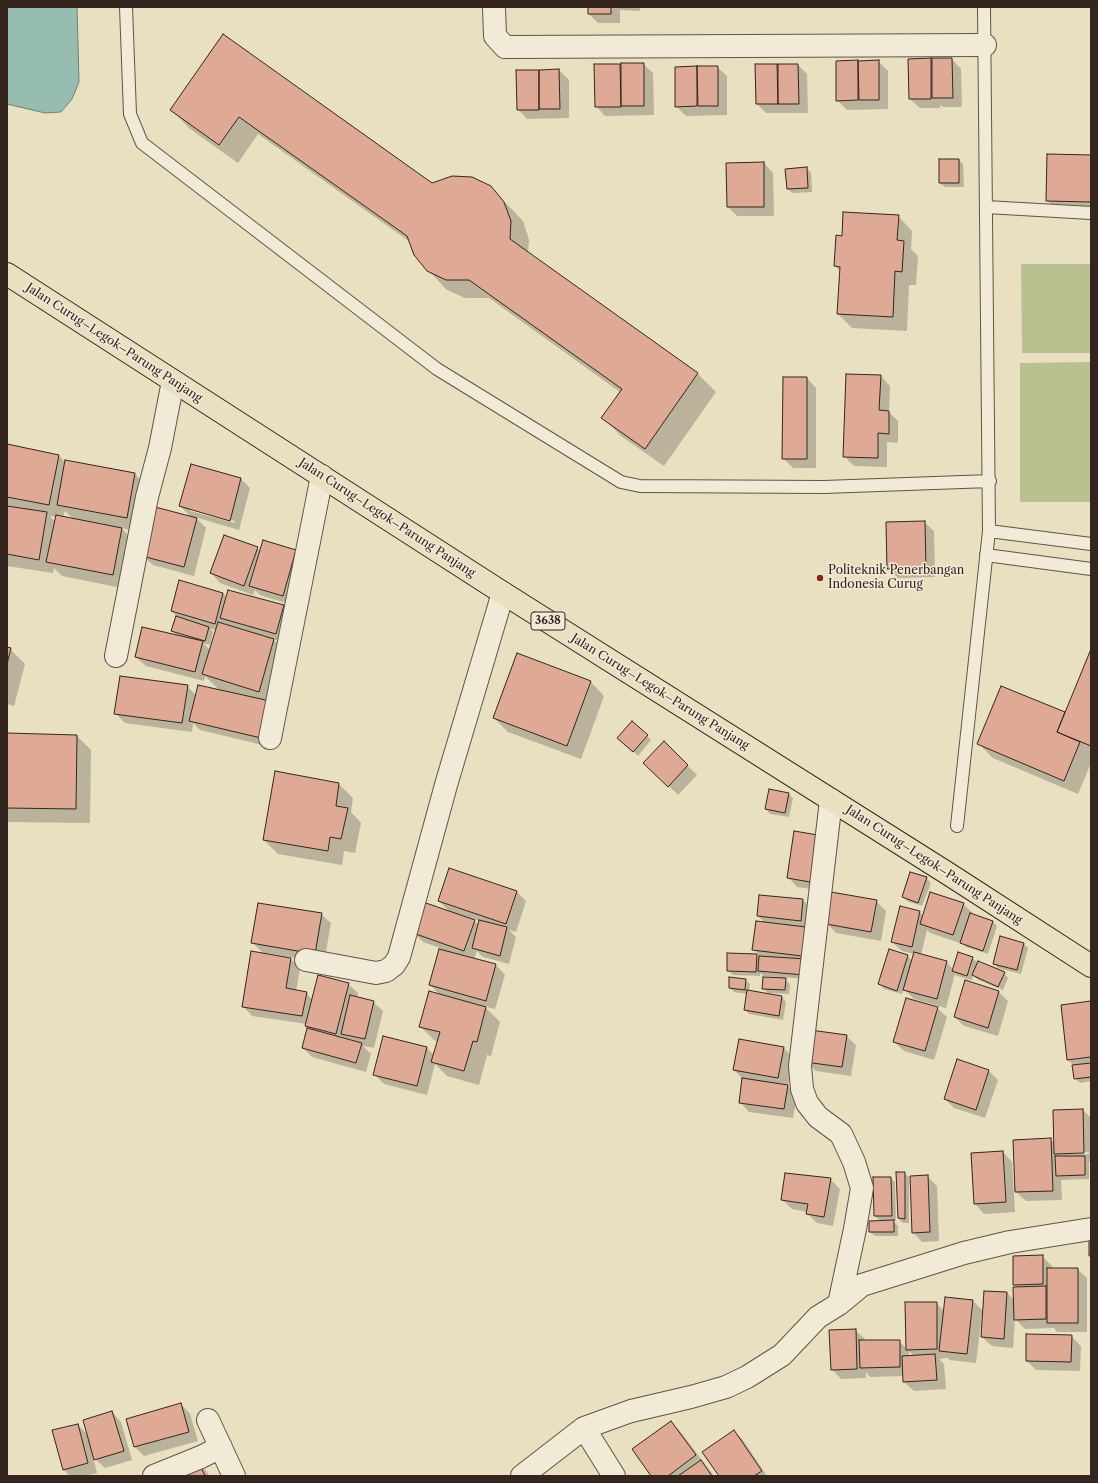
<!DOCTYPE html>
<html>
<head>
<meta charset="utf-8">
<style>
	body { margin:0 }
	#map { position:relative; width:1098px; height:1483px; overflow:hidden; background:#e9dfc1; font-family:"Libre Caslon Text",serif }
	canvas { display:block }
	.frame { position:absolute; inset:0; border:8px solid #34251e; pointer-events:none }
</style>
</head>
<body>
<div id="map">
<canvas width="1098" height="1483"></canvas>
<div class="frame"></div>
</div>
<script>
const context = document.querySelector('canvas').getContext('2d');
context.lineJoin = 'round';
function fillPath(path, color) { context.fillStyle = color; context.fill(path, 'evenodd'); }
const shape = rows => new Path2D(rows.map(r => 'M' + r).join(''));
function strokePath(path, color, width, dash) { context.strokeStyle = color; context.lineWidth = width; context.lineCap = dash ? 'butt' : 'round'; context.setLineDash(dash || []); context.stroke(path); }
function write(font, color, halo, rows, align = 'center') {
  context.font = font + ' "Libre Caslon Text",serif'; context.lineWidth = 3; context.setLineDash([]); context.textBaseline = 'middle'; context.strokeStyle = halo; context.fillStyle = color; for (const [text, x, y, turn = 0] of rows) {
    context.save(); context.translate(x, y); context.rotate((+turn || 0) * Math.PI / 180); context.textAlign = isNaN(turn) ? turn : align; if (halo) context.strokeText(text, 0, 0); context.fillText(text, 0, 0); context.restore();
  }
}
fillPath(shape([
	[1021,264,1091,264,1091,353,1022,353],
	[1091,362,1091,502,1020,502,1020,363]
]), '#b9c191');
const water = shape([
	[7,7,77,7,79,82,72,99,61,112,45,113,7,104,7,7]
]);
fillPath(water, '#97bdb0');
strokePath(water, '#6f8076', 1);
fillPath(shape([
	[582,7,640,7,640,11,620,10,620,23,598,23,589,14,589,8],
	[223,35,432,184,490,187,523,221,529,240,528,253,697,373,716,392,664,466,621,436,603,418,620,392,489,298,465,298,447,290,428,270,410,242,258,134,238,163,189,128,171,109],
	[952,59,961,69,962,107,943,107,940,105,940,108,920,108,910,99,930,60,933,62],
	[878,61,888,71,888,109,847,110,837,100,837,62],
	[643,64,653,73,654,115,605,116,596,106,620,65,622,67],
	[756,65,798,65,807,74,808,113,766,113,757,104],
	[717,67,727,76,727,115,686,116,676,106,676,68],
	[559,70,569,80,569,118,527,119,518,109,517,71],
	[1091,156,1091,211,1056,210,1047,200],
	[959,160,963,164,964,187,945,187,940,183],
	[764,163,773,173,774,216,737,216,728,207],
	[807,168,811,173,812,192,792,193,788,189],
	[898,216,912,231,911,249,918,256,916,285,909,285,907,331,852,328,838,314,841,272,835,266,843,237],
	[881,376,890,386,889,412,898,421,898,443,887,442,887,467,854,466,844,456],
	[807,378,816,388,816,468,793,468,783,458],
	[7,445,59,456,66,463,135,474,149,489,141,532,121,528,136,543,127,589,62,576,54,568,53,573,7,566],
	[65,511,73,519,63,517],
	[50,516,56,517,55,522],
	[191,465,241,479,250,488,239,530,195,517,206,528,194,576,153,565,143,556,191,517,180,506],
	[190,508,235,521,234,523,190,511],
	[924,522,934,531,935,577,898,578,888,568],
	[257,548,260,551,295,551,305,561,292,605,260,595,255,590,253,595,220,583,211,573],
	[223,593,227,598,283,606,293,615,285,643,273,639,288,654,271,747,200,730,193,723,192,732,125,723,115,713,187,686,196,695,220,691,205,676,204,681,146,666,136,657,178,636,172,631,179,619,172,611],
	[210,629,216,630,210,650,203,643,210,645,213,632],
	[7,648,10,649,25,664,14,706,7,704],
	[1091,652,1091,763,1078,794,993,758,979,744,1002,687,1065,714],
	[590,681,604,696,581,759,508,732,494,718],
	[7,734,77,736,91,750,90,823,7,822],
	[647,736,651,740,638,756,623,742],
	[664,743,697,775,678,795,645,762],
	[339,784,353,798,351,812,361,823,355,853,344,851,342,865,278,854,264,840],
	[788,794,793,798,789,817,770,814,766,809],
	[795,832,820,890,797,887,788,877],
	[926,878,931,883,922,906,907,901,903,896],
	[517,892,526,901,516,932,509,930,516,937,509,964,483,957,477,951,474,959,496,965,505,975,495,1009,484,1006,500,1022,491,1056,487,1055,479,1085,447,1076,435,1064,427,1095,384,1084,375,1075,384,1037,427,1048,434,1055,438,1042,434,1040,420,1026,441,996,430,985,440,948,423,942,414,933,451,913,439,901],
	[471,918,480,921,479,925,474,921],
	[803,900,812,910,809,979,764,976,760,973,760,976,733,975,728,971,756,955,760,959,760,956,754,949,765,923,758,916],
	[876,901,886,911,881,941,836,933,827,923],
	[963,904,973,913,972,915,993,922,997,926,988,954,966,947,963,944,930,933,927,930,921,955,946,962,953,969,972,958,978,963,1004,973,1008,978,1003,990,978,980,973,975,972,980,957,976,955,974,946,1008,914,999,904,989,902,994,884,989,880,984,890,951,908,956,912,961,914,954,902,951,892,942,900,907,920,912,923,916],
	[321,914,331,923,324,963,268,953,268,955,291,959,300,969,296,991,306,993,313,1000,348,984,358,993,357,998,373,1002,383,1011,374,1048,363,1046,371,1054,366,1072,312,1057,303,1048,308,1028,306,1026,307,1024,252,1016,243,1006,264,954,253,943],
	[1023,943,1028,948,1021,974,998,968,994,964],
	[785,979,790,984,789,994,768,993,763,988],
	[745,980,750,984,749,992,782,997,786,1002,783,1020,749,1014,745,1010,748,994,734,992,730,988],
	[966,982,999,992,1008,1001,998,1036,964,1026,955,1017],
	[1091,1002,1091,1081,1080,1083,1075,1078,1073,1065,1068,1060],
	[937,1008,947,1017,934,1060,904,1051,894,1042],
	[846,1036,856,1045,851,1076,816,1071,806,1061],
	[739,1040,784,1048,793,1058,788,1086,797,1095,793,1118,749,1112,740,1102,743,1079,734,1070],
	[989,1071,998,1080,985,1118,954,1108,945,1099],
	[1083,1110,1091,1118,1091,1162,1089,1162,1089,1179,1061,1180,1062,1200,1026,1201,1016,1192,1051,1139,1055,1144],
	[1063,1152,1089,1152,1089,1154,1063,1154],
	[1003,1152,1012,1162,1015,1212,984,1214,975,1204,972,1154],
	[904,1173,909,1177,909,1223,903,1223,898,1218],
	[927,1176,937,1186,939,1241,922,1242,913,1232],
	[890,1178,895,1182,896,1220,892,1220,898,1226,898,1236,875,1236,870,1232,881,1222,875,1216],
	[830,1179,840,1189,833,1226,817,1223,807,1213,808,1212,792,1209,782,1199],
	[1042,1256,1052,1266,1052,1269,1077,1269,1087,1278,1087,1332,1057,1332,1054,1328,1025,1329,1015,1319,1013,1348,992,1346,982,1337,984,1314,982,1314,976,1363,950,1360,946,1357,946,1358,939,1359,944,1364,946,1389,914,1391,904,1382,904,1376,870,1377,866,1372,866,1378,841,1379,832,1369,855,1330,865,1339,865,1341,899,1341,907,1349,936,1303,944,1311,973,1301,984,1312,985,1292,1007,1293,1015,1301,1018,1288,1014,1284],
	[909,1351,914,1356,909,1356],
	[1071,1336,1081,1346,1080,1371,1036,1370,1027,1361],
	[181,1404,190,1414,198,1441,144,1456,135,1447],
	[112,1412,121,1422,132,1460,105,1468,93,1457,97,1473,85,1476,70,1476,64,1470,78,1425,88,1435],
	[671,1422,680,1431,714,1476,652,1476],
	[734,1431,743,1440,767,1476,720,1476],
	[198,1462,207,1472,209,1476,168,1476]
]), '#0003');
const building = shape([
	[588,7,611,7,611,14,588,14,588,7],
	[223,34,432,183,452,176,472,177,491,186,504,202,511,221,510,239,698,373,645,449,601,418,622,389,469,280,446,280,427,271,414,255,407,236,239,117,219,145,170,110,223,34],
	[931,58,931,99,909,99,908,59,931,58],
	[932,58,952,58,953,98,932,98,932,58],
	[858,60,858,100,836,101,836,61,858,60],
	[879,60,879,100,859,100,858,61,879,60],
	[621,63,644,63,644,106,621,106,621,63],
	[594,64,620,64,621,107,595,107,594,64],
	[755,64,777,64,778,104,756,104,755,64],
	[778,64,798,64,799,104,778,104,778,64],
	[697,66,718,66,718,106,698,106,697,66],
	[697,66,697,106,675,107,675,67,697,66],
	[559,69,560,109,539,109,539,70,559,69],
	[516,70,539,70,539,110,517,110,516,70],
	[1047,154,1091,155,1091,202,1046,201,1047,154],
	[939,159,959,159,959,183,939,183,939,159],
	[764,162,764,207,727,207,726,163,764,162],
	[807,167,808,188,787,189,785,169,807,167],
	[843,212,899,215,897,240,904,241,902,272,895,271,893,317,837,314,840,267,834,266,836,235,842,236,843,212],
	[846,374,881,375,879,410,889,411,889,434,878,433,878,458,843,457,846,374],
	[783,377,807,377,807,459,782,459,783,377],
	[7,444,59,455,49,505,7,497,7,444],
	[65,460,135,473,127,518,57,505,65,460],
	[191,464,241,478,230,521,179,506,191,464],
	[7,506,47,512,39,560,7,554,7,506],
	[155,507,197,518,184,567,142,556,155,507],
	[56,515,122,528,113,575,46,562,56,515],
	[925,521,926,568,887,569,886,522,925,521],
	[224,535,258,547,244,586,210,573,224,535],
	[263,540,296,550,283,596,249,586,263,540],
	[179,580,223,593,215,624,171,611,179,580],
	[228,590,284,605,276,634,220,618,228,590],
	[176,616,209,627,205,641,171,631,176,616],
	[218,622,274,639,259,692,202,674,218,622],
	[142,627,203,641,195,672,135,657,142,627],
	[7,647,11,648,7,664,7,647],
	[1091,649,1091,746,1057,732,1091,649],
	[517,653,591,681,567,746,493,718,517,653],
	[120,676,188,685,182,723,114,714,120,676],
	[198,685,270,701,261,738,189,721,198,685],
	[1001,686,1065,712,1057,732,1080,742,1064,781,977,744,1001,686],
	[632,721,648,735,633,752,617,738,632,721],
	[7,733,77,735,76,809,7,808,7,733],
	[664,741,688,765,668,787,643,763,664,741],
	[275,771,339,783,336,806,348,808,341,839,330,837,328,851,263,840,275,771],
	[769,789,789,793,785,813,765,809,769,789],
	[794,831,818,835,810,882,787,878,794,831],
	[449,868,517,891,506,924,438,901,449,868],
	[910,872,927,877,918,903,902,897,910,872],
	[831,892,877,900,871,932,826,924,831,892],
	[930,892,964,903,953,935,920,924,930,892],
	[759,895,803,899,801,921,757,916,759,895],
	[423,902,475,920,464,951,413,933,423,902],
	[258,903,322,913,315,954,251,943,258,903],
	[900,906,920,911,912,947,891,942,900,906],
	[970,913,993,921,983,951,960,943,970,913],
	[479,920,507,927,500,956,472,948,479,920],
	[756,921,806,927,802,956,752,950,756,921],
	[1000,936,1024,943,1017,970,993,964,1000,936],
	[439,949,496,964,486,1001,429,985,439,949],
	[889,949,908,955,897,991,878,984,889,949],
	[251,951,291,958,286,988,307,992,302,1016,242,1007,251,951],
	[914,952,947,961,937,999,903,990,914,952],
	[958,952,973,957,967,976,952,971,958,952],
	[727,953,757,954,756,972,727,971,727,953],
	[759,956,806,959,804,975,758,971,759,956],
	[978,961,1005,972,998,987,972,975,978,961],
	[318,975,349,983,336,1034,305,1026,318,975],
	[729,977,746,979,745,990,729,988,729,977],
	[763,977,786,978,785,990,762,989,763,977],
	[965,980,999,991,988,1028,954,1017,965,980],
	[747,990,782,996,779,1016,744,1010,747,990],
	[429,991,486,1007,477,1042,473,1041,464,1071,431,1062,440,1032,419,1027,429,991],
	[350,995,374,1001,365,1039,341,1034,350,995],
	[906,998,938,1007,925,1051,893,1042,906,998],
	[1091,1001,1091,1057,1067,1060,1061,1005,1091,1001],
	[307,1028,362,1043,356,1063,302,1048,307,1028],
	[810,1030,847,1035,842,1067,805,1062,810,1030],
	[383,1036,427,1047,417,1086,373,1075,383,1036],
	[739,1039,784,1047,778,1078,733,1070,739,1039],
	[957,1059,989,1070,976,1110,944,1099,957,1059],
	[1091,1063,1091,1077,1074,1079,1072,1065,1091,1063],
	[742,1078,788,1085,784,1109,739,1103,742,1078],
	[1083,1109,1084,1153,1054,1154,1053,1110,1083,1109],
	[1051,1138,1053,1191,1015,1192,1013,1140,1051,1138],
	[1003,1151,1006,1202,974,1204,971,1153,1003,1151],
	[1055,1156,1085,1156,1085,1175,1056,1176,1055,1156],
	[896,1172,905,1172,905,1219,898,1218,896,1172],
	[785,1173,831,1178,824,1217,806,1214,808,1204,781,1200,785,1173],
	[928,1175,930,1232,912,1233,910,1176,928,1175],
	[873,1177,891,1177,892,1216,874,1216,873,1177],
	[894,1220,894,1232,869,1232,869,1221,894,1220],
	[1089,1235,1091,1235,1091,1256,1089,1256,1089,1235],
	[1043,1255,1043,1284,1013,1285,1013,1256,1043,1255],
	[1047,1268,1078,1268,1078,1323,1047,1323,1047,1268],
	[1046,1286,1046,1319,1014,1320,1013,1287,1046,1286],
	[984,1291,1007,1292,1004,1339,981,1337,984,1291],
	[945,1297,973,1300,967,1354,939,1351,945,1297],
	[905,1302,937,1302,937,1349,906,1350,905,1302],
	[856,1329,857,1369,831,1370,829,1330,856,1329],
	[1026,1334,1072,1335,1071,1362,1026,1361,1026,1334],
	[859,1340,900,1340,900,1367,860,1368,859,1340],
	[935,1354,937,1380,903,1382,902,1356,935,1354],
	[181,1403,189,1432,134,1447,126,1419,181,1403],
	[112,1411,124,1451,94,1460,83,1420,112,1411],
	[671,1421,696,1455,668,1476,651,1476,632,1449,671,1421],
	[78,1424,88,1463,63,1470,52,1430,78,1424],
	[734,1430,762,1471,754,1476,719,1476,702,1452,734,1430],
	[701,1460,712,1476,678,1476,701,1460],
	[198,1461,205,1476,166,1476,198,1461]
]);
fillPath(building, '#deaa95');
strokePath(building, '#34251e', 1);
const lane = shape([
	[126,7,130,114,142,143,437,369,621,482,640,486,824,487,990,481],
	[986,207,1091,213],
	[989,531,1091,544],
	[986,555,1091,569],
	[957,826,989,531,984,7]
]);
const street = shape([
	[494,7,495,36,505,47,985,45],
	[116,656,147,497,160,448,173,381],
	[270,738,322,476],
	[831,800,800,1066,802,1089,807,1103,818,1117,841,1134,854,1162,862,1188,855,1229,839,1304],
	[306,960,376,973,386,971,394,965,399,957,446,785,503,593],
	[208,1420,234,1476],
	[584,1428,614,1476],
	[154,1476,201,1457,221,1447],
	[522,1476,584,1428,631,1411,691,1397,726,1387,747,1377,782,1355,818,1317,839,1304,862,1285,964,1253,1010,1242,1091,1229]
]);
const primary = shape([
	[7,274,503,593,947,873,1091,966]
]);
strokePath(lane, '#615447', 14);
strokePath(street, '#615447', 24);
strokePath(primary, '#34251e', 24);
strokePath(lane, '#f1ead7', 12);
strokePath(street, '#f1ead7', 22);
strokePath(primary, '#e9dfc1', 22);
for (const [x, y, r, color] of [
	[820,578,4,"#8f2418"]
]) { const dot = new Path2D(); dot.arc(x, y, r, 0, 2 * Math.PI); context.fillStyle = color; context.fill(dot); strokePath(dot, '#f1ead7', 1.5); }
for (const [x, y, w] of [
	[548,621,34]
]) { const box = new Path2D(); box.roundRect(x - w / 2, y - 9, w, 18, 3); context.fillStyle = '#f1ead7'; context.fill(box); strokePath(box, '#34251e', 1); }
write('bold 11px', '#34251e', null, [
	["3638",548,621]
]);
write('12px', '#34251e', '#f1ead7', [
	["Jalan Curug–Legok–Parung Panjang",114,343,33],
	["Jalan Curug–Legok–Parung Panjang",387,518,33],
	["Jalan Curug–Legok–Parung Panjang",660,692,32],
	["Jalan Curug–Legok–Parung Panjang",934,865,33]
]);
write('12px', '#34251e', '#f1ead7', [
	["Politeknik Penerbangan",828,571],
	["Indonesia Curug",828,585]
], 'left');
</script>
</body>
</html>
